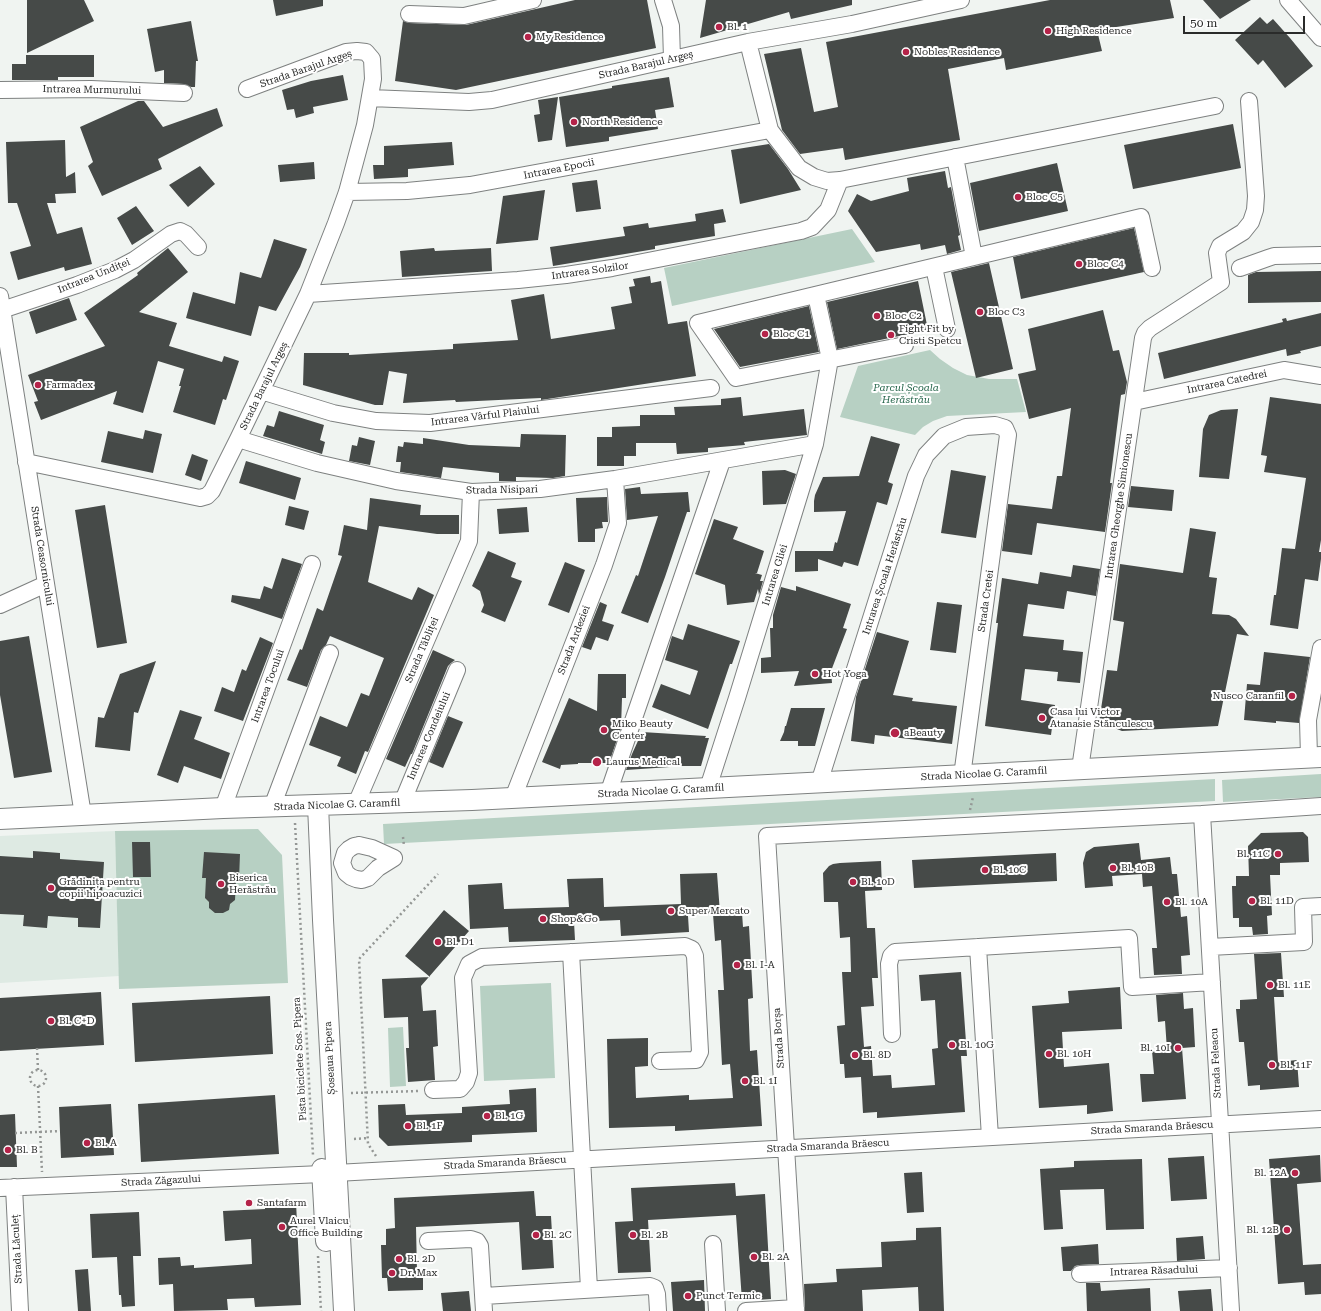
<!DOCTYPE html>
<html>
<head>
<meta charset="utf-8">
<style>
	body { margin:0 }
	#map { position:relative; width:1321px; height:1311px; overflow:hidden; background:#f0f4f1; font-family:"Roboto Serif",serif }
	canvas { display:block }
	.scale { position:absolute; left:1183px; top:16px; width:122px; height:18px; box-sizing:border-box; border:2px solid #2a2b2a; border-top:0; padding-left:5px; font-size:12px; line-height:14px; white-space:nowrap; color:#2a2b2a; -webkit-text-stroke:3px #fff; paint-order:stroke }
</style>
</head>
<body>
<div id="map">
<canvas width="1321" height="1311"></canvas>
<div class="scale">50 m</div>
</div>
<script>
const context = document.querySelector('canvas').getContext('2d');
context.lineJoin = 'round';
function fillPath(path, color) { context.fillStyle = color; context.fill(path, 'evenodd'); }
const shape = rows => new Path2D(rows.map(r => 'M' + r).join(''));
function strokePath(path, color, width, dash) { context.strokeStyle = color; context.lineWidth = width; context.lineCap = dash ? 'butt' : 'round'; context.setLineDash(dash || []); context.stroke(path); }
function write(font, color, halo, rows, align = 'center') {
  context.font = font + ' "Roboto Serif",serif'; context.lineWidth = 4; context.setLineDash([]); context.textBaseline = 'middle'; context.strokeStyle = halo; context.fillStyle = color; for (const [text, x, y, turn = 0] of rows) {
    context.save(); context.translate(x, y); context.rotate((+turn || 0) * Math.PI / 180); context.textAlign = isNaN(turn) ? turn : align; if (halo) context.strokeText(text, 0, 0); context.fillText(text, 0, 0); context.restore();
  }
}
fillPath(shape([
	[115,831,119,976,0,983,0,836]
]), '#deeae3');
fillPath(shape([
	[852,229,875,262,672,306,664,268],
	[930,350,940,359,953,368,967,375,989,379,1017,379,1026,412,947,416,933,421,923,427,915,435,840,417,858,366],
	[1321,774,1321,797,1223,802,1222,780],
	[1215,779,1215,801,384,844,383,824],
	[258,829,282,855,288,983,119,989,115,831],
	[551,983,555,1078,484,1081,480,986],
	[403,1027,406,1086,390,1087,388,1028]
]), '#b7d0c3');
fillPath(shape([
	[27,0,84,0,94,21,27,53],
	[273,0,323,0,323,6,276,16],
	[575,0,647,0,656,48,456,90,395,81,403,21,409,23,466,25],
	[706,0,852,0,852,5,791,19,789,12,700,38],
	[1050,0,1170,0,1174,18,1097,30,1102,51,1006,70,1004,58,948,69,960,140,845,160,843,148,800,154,782,130,764,54,801,48,814,112,838,107,826,42],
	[1203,0,1251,0,1220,19],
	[1260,17,1267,24,1273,19,1290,38,1313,66,1285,88,1263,60,1258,65,1235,40],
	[191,21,198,61,196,61,195,87,191,87,184,84,164,83,164,70,155,72,147,29],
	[26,55,94,55,94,77,58,77,58,80,12,80,12,64,26,64],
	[343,75,348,100,313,107,314,113,296,118,294,109,287,110,282,90,311,81],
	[669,77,674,107,655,110,658,129,609,137,609,141,566,147,559,97,612,88,612,86],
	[558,97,552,140,538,142,534,115,540,114,538,100],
	[138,101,144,101,163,127,217,108,223,126,158,159,162,169,102,196,88,166,93,162,80,127],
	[1233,124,1241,168,1133,189,1124,145],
	[65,140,66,177,75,172,76,193,55,194,56,203,47,203,57,234,82,227,92,264,65,271,64,267,18,280,10,252,31,246,17,203,8,203,6,142],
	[452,142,454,165,408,169,408,177,374,179,373,165,384,165,384,146],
	[769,144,788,169,801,190,740,204,731,150],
	[314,162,315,179,280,182,278,165],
	[1057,163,1068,211,979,231,970,183],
	[200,166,215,184,188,207,169,185],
	[945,171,948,188,951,187,960,235,958,236,961,250,947,254,945,245,921,250,920,244,876,252,848,211,857,194,871,201,909,191,907,178],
	[597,180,601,209,576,212,572,183],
	[545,190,538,240,496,244,503,196],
	[136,206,154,231,132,245,117,218],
	[723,209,726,222,714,224,715,236,655,246,655,249,553,266,550,247,625,236,623,227,648,223,649,228,696,221,695,214],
	[1134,228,1144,272,1021,299,1013,257],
	[274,239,307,249,300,267,276,311,259,306,251,336,186,318,193,292,235,304,240,272,261,278],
	[168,248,188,272,139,312,177,323,169,346,222,362,224,356,239,361,226,400,223,399,215,425,173,412,181,386,179,386,184,369,158,361,143,413,113,404,117,391,41,420,34,402,38,401,28,375,105,346,84,313,138,275,137,273],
	[434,248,435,251,491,248,492,271,402,277,400,251],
	[989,263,1013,369,976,378,951,272],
	[1321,271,1321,302,1248,303,1248,275,1256,272],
	[650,276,651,283,661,281,668,324,687,321,696,376,541,400,541,398,456,402,455,400,403,403,407,374,389,371,383,405,375,405,303,385,304,353,349,353,349,355,453,349,453,344,518,340,511,300,544,294,551,339,615,329,611,307,632,303,629,287,635,286,633,279],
	[918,281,928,330,837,349,827,302],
	[69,298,77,320,36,334,29,312],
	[809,306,819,352,740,367,714,329],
	[1103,310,1113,351,1119,350,1127,382,1125,394,1121,395,1110,483,1112,483,1105,532,1037,523,1032,555,1002,551,1008,504,1052,509,1057,476,1062,476,1071,408,1029,419,1018,374,1036,370,1028,329],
	[1321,313,1321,346,1300,351,1301,353,1287,356,1286,349,1164,379,1158,353,1283,322,1282,319,1286,318,1287,321],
	[741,397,743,416,804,409,807,435,744,442,745,445,708,448,708,452,677,454,676,443,636,443,636,456,624,456,624,466,597,466,597,437,612,437,612,427,640,426,640,415,675,415,674,407,721,405,721,399],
	[1270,397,1321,404,1321,540,1319,552,1321,552,1321,559,1318,581,1305,579,1298,629,1270,625,1274,595,1276,595,1282,548,1295,549,1306,478,1264,472,1267,456,1261,455],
	[1238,409,1229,479,1199,477,1203,429,1209,415,1221,410],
	[279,411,324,425,320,440,325,442,322,454,263,436,267,425,274,427],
	[145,430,162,434,153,473,101,462,108,431,143,439],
	[521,434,566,435,565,476,553,478,516,477,516,481,499,481,499,473,443,467,441,478,400,472,401,462,396,462,398,446,403,447,404,442,423,444,423,438,469,445,520,447],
	[871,436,900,444,888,482,893,484,887,505,877,502,858,566,844,562,842,567,818,559,818,571,795,572,795,551,833,551,835,542,837,543,846,511,814,512,814,501,815,495,823,477,859,476],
	[359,437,375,441,370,465,349,461,352,445,357,446],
	[192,454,208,460,201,481,185,475],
	[246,461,301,478,295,500,239,483],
	[785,470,796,474,786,504,763,505,762,471],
	[951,470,986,476,976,538,941,533],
	[1131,486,1174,490,1172,511,1128,507],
	[640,487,641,494,688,492,690,512,687,512,665,577,648,623,621,613,636,575,638,576,658,516,627,520,625,489],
	[607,497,608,522,602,522,603,528,595,529,595,542,578,542,576,498],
	[370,498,421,505,420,515,459,515,459,534,437,534,379,526,368,582,412,600,418,587,434,595,368,752,365,751,356,774,337,766,341,757,309,745,320,716,347,727,361,693,369,696,384,658,330,636,326,645,321,650,307,687,287,680,300,649,302,650,317,608,323,611,342,556,338,555,344,525,367,530],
	[105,505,127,643,97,648,75,510],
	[289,506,309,511,304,530,285,525],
	[527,507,529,532,499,534,497,509],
	[714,519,738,527,733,539,764,551,757,573,755,573,762,575,760,581,763,581,759,595,758,589,754,602,727,605,725,585,695,574],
	[1190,528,1216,532,1209,577,1217,578,1212,614,1229,615,1236,619,1249,636,1237,634,1218,726,1122,731,1099,722,1107,670,1117,671,1124,622,1113,620,1120,564,1183,573],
	[488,551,516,563,511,577,522,581,505,622,481,612,484,605,480,591,472,586],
	[282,558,302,564,282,619,231,602,232,595,260,599,264,586,272,589],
	[565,562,585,570,569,613,548,605],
	[1073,565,1100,569,1096,596,1067,591,1064,609,1028,604,1023,636,1064,640,1063,650,1083,652,1080,683,1057,681,1058,672,1025,669,1021,700,1055,705,1051,735,985,726,998,623,996,623,1002,578,1038,584,1040,572,1071,577],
	[796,586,851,604,843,628,847,629,831,671,832,683,794,686,799,671,761,673,761,658,771,657,770,628,773,628,773,615,781,587,796,591],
	[600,602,607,605,602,621,614,625,608,641,596,637,591,650,582,647],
	[937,602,962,605,956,653,930,650],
	[688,624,740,641,732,664,730,664,708,729,652,707,661,684,690,695,698,671,665,660,672,636,683,640],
	[877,632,909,641,893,695,913,698,912,701,957,706,952,744,875,735,874,744,851,741,856,697],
	[29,636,52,772,14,778,0,695,0,641],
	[260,637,273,643,243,721,214,711,222,687,234,692,242,669,246,671],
	[433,650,455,660,451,663,448,666,412,754,411,754,405,767,386,759],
	[1264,652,1310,657,1299,723,1276,721,1276,723,1244,720,1247,684,1260,685],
	[156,661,138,713,134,712,130,751,95,747,98,717,104,718,120,674],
	[598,674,626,674,626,698,622,698,621,728,609,763,578,763,578,764,561,765,560,769,542,762,569,698,597,711],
	[791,708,825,708,815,746,798,746,798,741,780,741,784,732,785,726,786,726],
	[180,710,202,717,194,739,230,753,221,779,184,766,178,783,157,775],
	[448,716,463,722,443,768,429,762],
	[642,732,706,736,705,738,709,738,701,766,670,766,670,767,626,770,632,754],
	[1303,832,1308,837,1309,862,1280,863,1280,875,1270,875,1272,915,1267,916,1268,934,1253,935,1252,927,1239,927,1239,918,1233,918,1232,886,1236,886,1236,876,1249,876,1248,846,1261,833],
	[132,842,150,842,151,877,133,877],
	[1139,843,1141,860,1170,857,1172,874,1177,874,1181,917,1187,916,1190,955,1181,956,1182,974,1154,975,1152,948,1157,948,1152,886,1143,887,1142,874,1112,876,1113,886,1085,888,1083,863,1086,852,1094,847],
	[33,851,60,853,60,859,104,862,100,928,78,927,78,918,48,916,47,928,23,926,24,915,0,914,0,856,33,858],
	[204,852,240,854,239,880,236,880,235,900,230,904,229,910,223,913,215,913,209,908,209,902,205,898,206,878,202,878],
	[1056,853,1057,881,914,888,912,860],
	[881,861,882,890,865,891,867,928,875,928,878,978,872,978,874,1006,861,1007,864,1047,871,1046,873,1076,891,1075,892,1088,935,1085,932,1049,938,1048,935,1000,921,1001,919,975,961,972,967,1056,961,1056,965,1112,877,1118,877,1112,863,1113,861,1077,845,1078,844,1064,840,1064,837,1026,845,1025,842,972,851,972,850,937,840,938,838,902,824,902,823,873,829,866,833,864,840,863],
	[717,873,720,913,688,916,689,932,621,936,620,920,574,922,575,940,509,942,508,927,470,929,468,885,502,883,504,909,569,907,567,879,603,878,604,907,681,904,680,874],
	[444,910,469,931,421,986,423,1011,436,1010,438,1046,433,1047,435,1080,408,1082,406,1048,409,1048,408,1017,384,1018,382,979,430,977,405,956],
	[742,913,743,927,749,926,753,998,748,999,750,1051,757,1050,762,1126,675,1131,675,1126,609,1128,607,1039,648,1038,648,1066,635,1067,636,1098,689,1095,689,1100,733,1098,730,1064,722,1065,718,990,724,990,721,940,715,941,713,914],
	[1281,953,1284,997,1274,997,1278,1062,1297,1060,1299,1087,1260,1090,1260,1085,1248,1086,1244,1042,1239,1042,1236,1009,1240,1009,1240,1000,1257,999,1254,954],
	[1120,987,1122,1029,1062,1032,1064,1067,1109,1063,1113,1111,1087,1114,1087,1105,1039,1108,1032,1006,1069,1003,1068,991],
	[101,992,104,1045,0,1051,0,998],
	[1183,993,1184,1009,1193,1008,1195,1047,1182,1048,1186,1099,1142,1102,1140,1074,1154,1074,1152,1051,1167,1050,1165,1021,1158,1022,1156,995],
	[270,996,273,1054,135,1062,132,1003],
	[536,1088,537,1132,472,1135,472,1142,388,1146,379,1137,378,1105,405,1104,406,1115,462,1113,462,1107,510,1104,509,1090],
	[275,1095,279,1154,141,1162,138,1104],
	[111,1104,114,1155,61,1158,59,1107],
	[15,1114,17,1167,0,1167,0,1115],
	[1320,1155,1321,1182,1297,1184,1303,1265,1321,1264,1321,1294,1305,1295,1304,1282,1278,1284,1269,1159],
	[1204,1156,1207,1199,1171,1201,1168,1158],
	[1142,1159,1144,1229,1106,1230,1104,1189,1060,1190,1063,1229,1044,1230,1040,1169,1074,1167,1074,1161],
	[922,1172,924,1212,907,1213,904,1173],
	[735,1183,736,1196,765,1194,771,1299,742,1301,736,1215,648,1220,651,1272,618,1273,615,1222,633,1221,631,1188],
	[534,1191,536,1216,551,1216,554,1268,522,1270,519,1222,416,1227,417,1272,423,1272,423,1290,388,1291,387,1278,382,1278,381,1245,386,1245,386,1229,395,1228,394,1198],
	[296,1202,301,1305,255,1307,254,1298,227,1299,228,1310,174,1311,173,1284,159,1285,158,1258,180,1257,181,1266,194,1265,194,1268,252,1264,251,1239,225,1241,223,1211,265,1209,265,1203],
	[139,1212,141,1256,133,1256,135,1306,122,1307,121,1295,119,1295,117,1257,92,1258,90,1214],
	[941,1227,944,1311,919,1311,918,1287,862,1290,863,1311,805,1311,804,1284,837,1282,836,1269,882,1267,881,1242,916,1240,916,1228],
	[1203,1236,1205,1259,1177,1261,1176,1238],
	[1098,1244,1099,1264,1079,1265,1075,1266,1071,1271,1063,1271,1061,1247],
	[88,1269,91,1311,78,1311,75,1270],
	[704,1280,705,1311,673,1311,671,1282],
	[1086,1283,1100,1283,1101,1291,1150,1288,1151,1311,1087,1311],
	[1211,1289,1213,1311,1180,1311,1178,1291],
	[469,1291,471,1311,443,1311,441,1293]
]), '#464a48');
const minor = shape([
	[663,0,671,26,672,59],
	[1288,0,1321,38],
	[409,14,464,16,533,0],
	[748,42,770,130,799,168,814,177,827,181,840,180,1215,106],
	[0,90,91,89,184,93],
	[370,98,469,102,492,100,748,42,852,24,961,0],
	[955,157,974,257],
	[347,192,407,191,470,185,770,130],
	[934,267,947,329],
	[1240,268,1268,258,1274,256,1321,255],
	[308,294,518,280,566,275,612,268,801,231,812,227,828,210,840,180],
	[0,296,83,815],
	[2,310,77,285,115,270,134,260,171,234,180,231,186,234,198,247],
	[905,345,736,378,698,323,1141,217,1152,268],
	[261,391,333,413,376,421,430,423,711,388],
	[1134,402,1284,370,1321,376],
	[238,439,317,463,396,481,471,492,540,489,615,479,815,444],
	[26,462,200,498,207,496,212,491,238,439,308,294,336,223,347,192,365,125,373,79,372,59,366,52,357,51,346,52,247,89],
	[0,605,46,584],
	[1309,757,1308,720,1321,648],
	[1080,769,1143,338,1145,333,1150,328,1221,282,1217,253,1220,246,1243,232,1251,222,1255,210,1256,196,1249,101],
	[819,783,916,476,926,455,944,436,966,427,995,425,1005,428,1008,435,962,776],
	[708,788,737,698,815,444,830,359,816,295],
	[608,794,722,461],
	[513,798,604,565,618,523,615,479],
	[402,803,457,670],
	[356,804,469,541,471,492],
	[272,807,330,653],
	[223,808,312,564],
	[1202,814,1231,1311],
	[359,845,372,848,394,858,378,868,368,878,362,880,356,879,351,877,346,873,342,863,345,853,349,849,354,846,359,845],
	[978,947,990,1137],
	[1210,947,1304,942,1303,907,1321,906],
	[571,952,589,1289],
	[892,1034,889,964,891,956,895,952,1129,938,1132,987,1212,982],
	[433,1090,460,1089,466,1082,469,1073,463,978,469,964,482,957,685,946,692,949,695,956,700,1052,696,1060,660,1061],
	[336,1173,1321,1119],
	[14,1187,20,1311],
	[0,1188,322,1174],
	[428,1241,471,1239,477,1241,480,1246,484,1311],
	[713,1244,717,1311],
	[1080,1274,1229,1268],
	[484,1296,650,1286,655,1288,657,1294,658,1311],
	[746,1311,796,1308],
	[796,1311,767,836,1202,814,1321,806]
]);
const major = shape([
	[318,805,323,920,344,1311],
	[0,819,223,808,472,800,1321,757],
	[322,1169,326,1241]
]);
strokePath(minor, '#7e8180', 18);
strokePath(major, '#7e8180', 22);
strokePath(shape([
	[970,810,973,797],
	[295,823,313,1155],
	[403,837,404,846],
	[37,1048,38,1070],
	'30 1078a8 8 0 1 1 16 0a8 8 0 1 1-16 0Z',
	[38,1086,42,1172],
	[351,1093,419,1091],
	[15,1133,60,1131],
	[354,1139,368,1138],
	[376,1156,368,1144,359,959,438,874],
	[318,1256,321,1311]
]), '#949795', 2.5, [2, 3]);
strokePath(minor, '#fff', 16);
strokePath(major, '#fff', 20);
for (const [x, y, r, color] of [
	[719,27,4,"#b52349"],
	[1048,31,4,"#b52349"],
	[528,37,4,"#b52349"],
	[906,52,4,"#b52349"],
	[574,122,4,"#b52349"],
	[1018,197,4,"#b52349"],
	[1079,264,4,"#b52349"],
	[980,312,4,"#b52349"],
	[877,316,4,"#b52349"],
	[765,334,4,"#b52349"],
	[891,335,4,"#b52349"],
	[38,385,4,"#b52349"],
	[815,674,4,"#b52349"],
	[1292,696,4,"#b52349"],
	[1042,718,4,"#b52349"],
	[604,730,4,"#b52349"],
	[895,733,5,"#b52349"],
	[597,762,5,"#b52349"],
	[1278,854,4,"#b52349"],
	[1113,868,4,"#b52349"],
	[985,870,4,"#b52349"],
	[853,882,4,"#b52349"],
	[221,884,4,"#b52349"],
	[51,888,4,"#b52349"],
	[1252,901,4,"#b52349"],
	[1167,902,4,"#b52349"],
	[671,911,4,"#b52349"],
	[543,919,4,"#b52349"],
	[438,942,4,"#b52349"],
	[737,965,4,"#b52349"],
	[1270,985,4,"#b52349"],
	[51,1021,4,"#b52349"],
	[952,1045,4,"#b52349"],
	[1178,1048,4,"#b52349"],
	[1049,1054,4,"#b52349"],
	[855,1055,4,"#b52349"],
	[1272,1065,4,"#b52349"],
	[745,1081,4,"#b52349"],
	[487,1116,4,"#b52349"],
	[408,1126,4,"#b52349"],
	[87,1143,4,"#b52349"],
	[8,1150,4,"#b52349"],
	[1295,1173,4,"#b52349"],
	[249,1203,4,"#b52349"],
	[282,1227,4,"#b52349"],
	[1287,1230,4,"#b52349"],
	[536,1235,4,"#b52349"],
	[633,1235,4,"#b52349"],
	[754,1257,4,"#b52349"],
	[399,1259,4,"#b52349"],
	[392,1273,4,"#b52349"],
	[688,1296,4,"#b52349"]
]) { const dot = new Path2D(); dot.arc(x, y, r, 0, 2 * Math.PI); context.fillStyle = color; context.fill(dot); strokePath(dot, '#fff', 1.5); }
write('10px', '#2a2b2a', '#fff', [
	["Bl. 1",727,27],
	["High Residence",1056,31],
	["My Residence",536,37],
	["Nobles Residence",914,52],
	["North Residence",582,122],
	["Bloc C5",1026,197],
	["Bloc C4",1087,264],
	["Bloc C3",988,312],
	["Bloc C2",885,316],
	["Fight Fit by",899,329],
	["Cristi Spetcu",899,341],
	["Bloc C1",773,334],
	["Farmadex",46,385],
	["Hot Yoga",823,674],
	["Nusco Caranfil",1284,696,"right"],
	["Casa lui Victor",1050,712],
	["Atanasie Stănculescu",1050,724],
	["Miko Beauty",612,724],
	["Center",612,736],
	["aBeauty",904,733],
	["Laurus Medical",606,762],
	["Bl. 11C",1270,854,"right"],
	["Bl. 10B",1121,868],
	["Bl. 10C",993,870],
	["Biserica",229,878],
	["Herăstrău",229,890],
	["Grădinița pentru",59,882],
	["copii hipoacuzici",59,894],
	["Bl. 10D",861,882],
	["Bl. 11D",1260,901],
	["Bl. 10A",1175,902],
	["Super Mercato",679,911],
	["Shop&Go",551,919],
	["Bl. D1",446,942],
	["Bl. I-A",745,965],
	["Bl. 11E",1278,985],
	["Bl. C+D",59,1021],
	["Bl. 10G",960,1045],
	["Bl. 10I",1170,1048,"right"],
	["Bl. 10H",1057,1054],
	["Bl. 8D",863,1055],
	["Bl. 11F",1280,1065],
	["Bl. 1I",753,1081],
	["Bl. 1G",495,1116],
	["Bl. 1F",416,1126],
	["Bl. A",95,1143],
	["Bl. B",16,1150],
	["Bl. 12A",1287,1173,"right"],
	["Santafarm",257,1203],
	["Aurel Vlaicu",290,1221],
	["Office Building",290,1233],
	["Bl. 12B",1279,1230,"right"],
	["Bl. 2C",544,1235],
	["Bl. 2B",641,1235],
	["Bl. 2A",762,1257],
	["Bl. 2D",407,1259],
	["Dr. Max",400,1273],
	["Punct Termic",696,1296]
], 'left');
write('10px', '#2a2b2a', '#fff', [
	["Strada Barajul Argeș",646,65,-13],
	["Strada Barajul Argeș",306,69,-19],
	["Intrarea Murmurului",92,90,1],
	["Intrarea Epocii",559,169,-11],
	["Intrarea Solzilor",590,271,-8],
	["Intrarea Undiței",94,276,-22],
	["Intrarea Catedrei",1227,382,-12],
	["Strada Barajul Argeș",264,386,-64],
	["Intrarea Vârful Plaiului",485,416,-7],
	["Strada Nisipari",502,490,-1],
	["Intrarea Gheorghe Simionescu",1119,506,-82],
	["Strada Ceasornicului",42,556,81],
	["Intrarea Gliei",775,575,-73],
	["Intrarea Școala Herăstrău",885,576,-72],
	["Strada Cretei",986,601,-82],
	["Strada Ardeziei",574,640,-69],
	["Strada Tăbliței",422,650,-67],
	["Intrarea Tocului",268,686,-70],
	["Intrarea Condeiului",429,736,-67],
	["Strada Nicolae G. Caramfil",984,774,-3],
	["Strada Nicolae G. Caramfil",661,791,-3],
	["Strada Nicolae G. Caramfil",337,805,-2],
	["Strada Borșa",779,1038,-94],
	["Șoseaua Pipera",330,1058,-93],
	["Pista biciclete Sos. Pipera",300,1059,-93],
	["Strada Feleacu",1216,1063,-93],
	["Strada Smaranda Brăescu",1152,1128,-3],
	["Strada Smaranda Brăescu",828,1146,-3],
	["Strada Smaranda Brăescu",505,1163,-3],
	["Strada Zăgazului",161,1181,-3],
	["Strada Lăculeț",17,1249,-93],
	["Intrarea Răsadului",1154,1271,-2]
]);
write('italic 10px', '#24654a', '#fff', [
	["Parcul Școala",906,388],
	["Herăstrău",906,400]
]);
</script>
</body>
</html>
